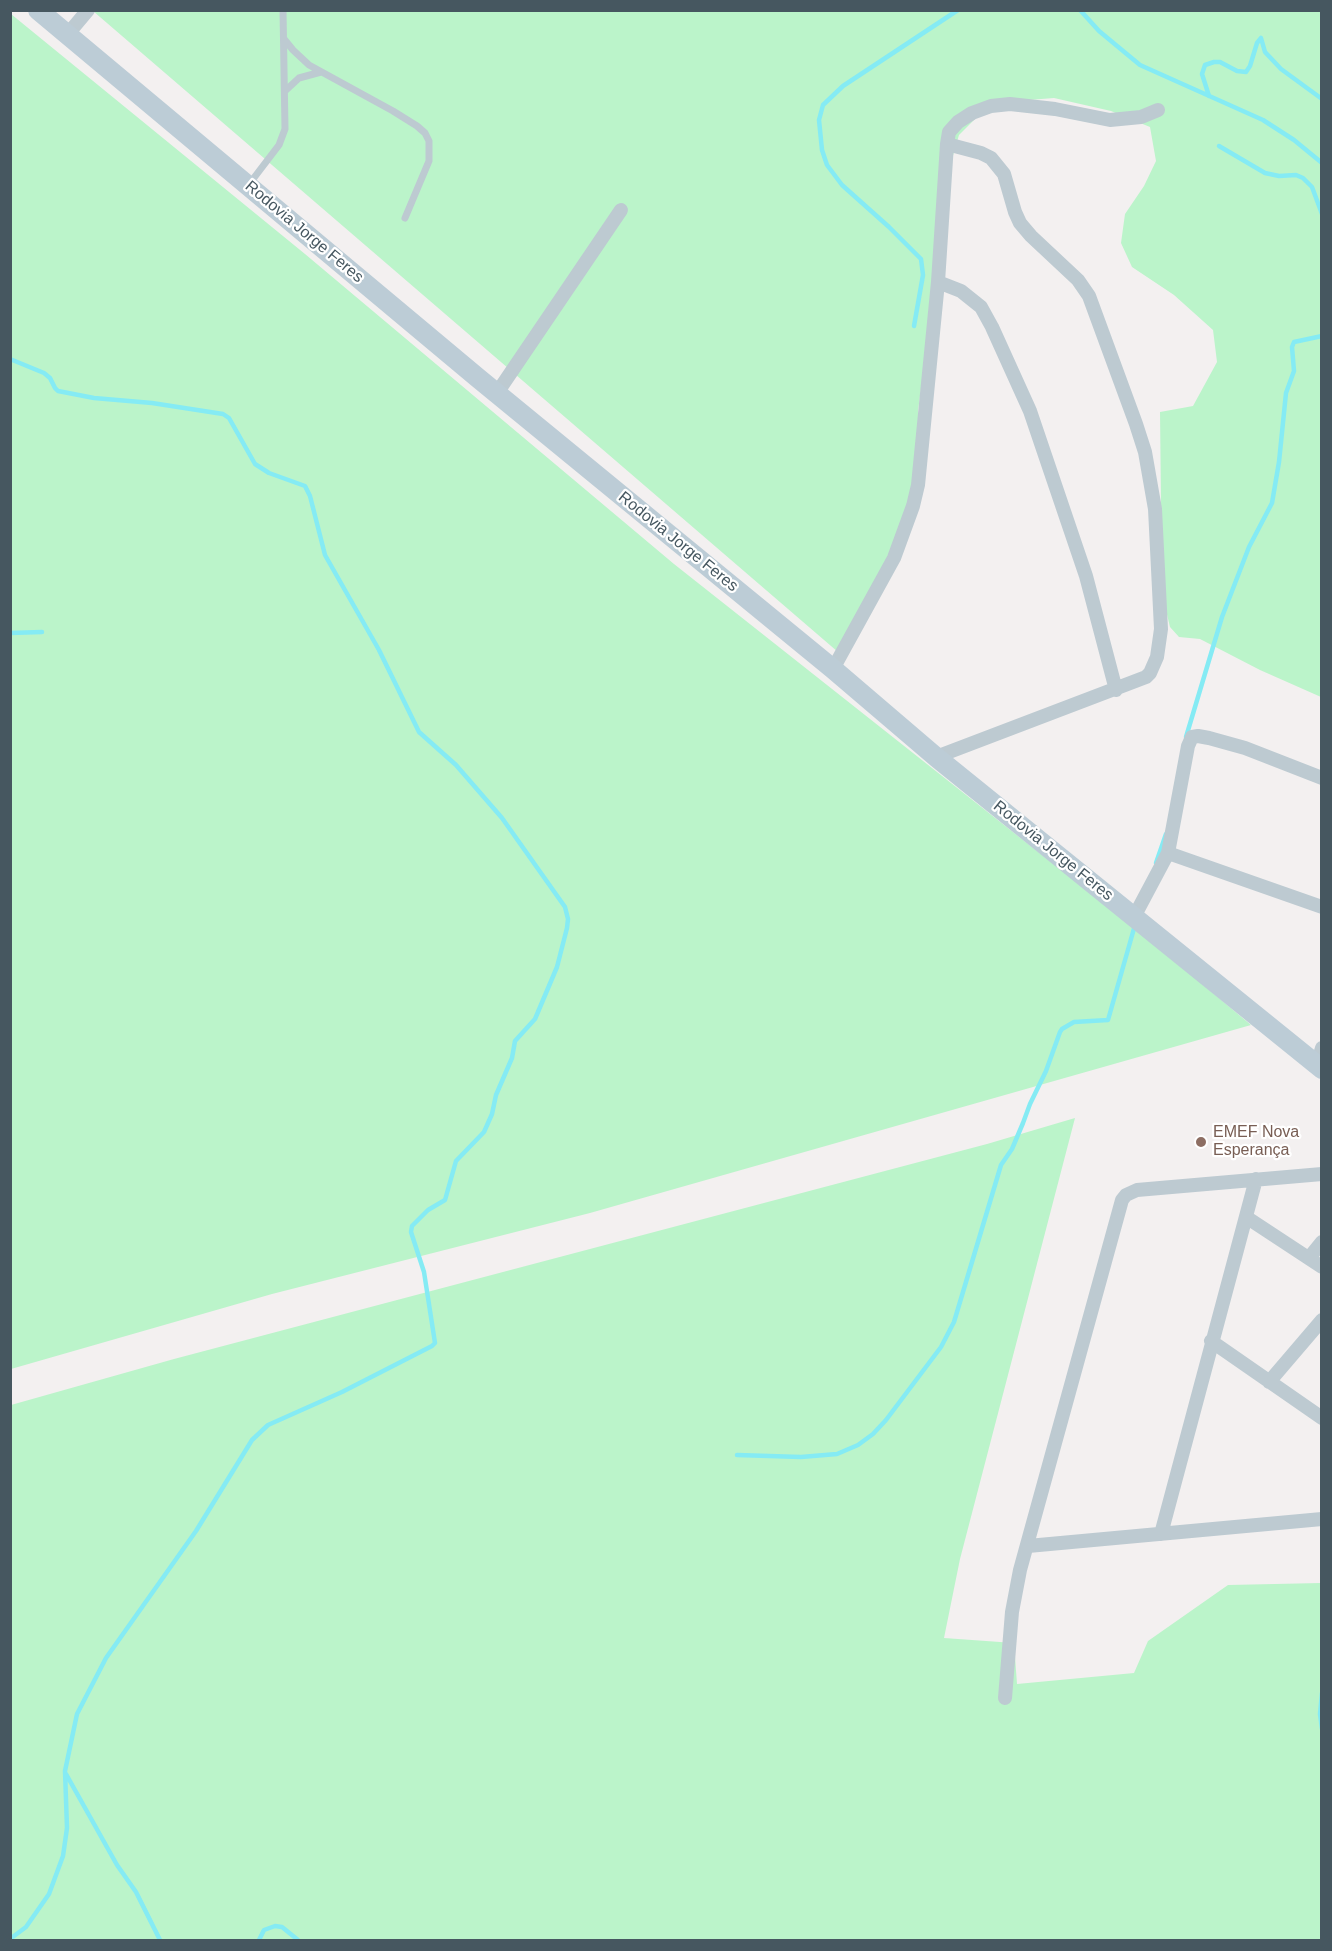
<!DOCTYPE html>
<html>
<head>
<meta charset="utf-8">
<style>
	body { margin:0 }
	#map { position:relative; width:1332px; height:1951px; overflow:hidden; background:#f3f0f0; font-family:Helvetica,sans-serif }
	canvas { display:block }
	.frame { position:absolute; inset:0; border:12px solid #465760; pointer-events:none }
</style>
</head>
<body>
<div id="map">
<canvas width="1332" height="1951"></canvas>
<div class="frame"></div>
</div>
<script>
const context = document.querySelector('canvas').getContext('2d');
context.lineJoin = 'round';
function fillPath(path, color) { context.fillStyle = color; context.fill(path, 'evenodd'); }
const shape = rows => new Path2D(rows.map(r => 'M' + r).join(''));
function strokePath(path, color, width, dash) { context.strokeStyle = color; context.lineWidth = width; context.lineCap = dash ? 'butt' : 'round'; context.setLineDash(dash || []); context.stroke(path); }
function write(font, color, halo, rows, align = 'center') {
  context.font = font + ' Helvetica,sans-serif'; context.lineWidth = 4.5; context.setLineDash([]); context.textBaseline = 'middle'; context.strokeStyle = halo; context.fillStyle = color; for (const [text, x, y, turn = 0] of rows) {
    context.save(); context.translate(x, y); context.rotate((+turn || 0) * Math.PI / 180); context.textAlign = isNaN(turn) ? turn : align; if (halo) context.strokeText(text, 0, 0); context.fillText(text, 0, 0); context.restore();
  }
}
fillPath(shape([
	[93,11,1321,11,1321,697,1260,670,1200,639,1179,637,1170,627,1162,594,1160,412,1193,406,1217,362,1213,330,1174,295,1132,267,1121,243,1125,214,1144,186,1156,161,1150,127,1111,111,1054,98,1016,101,983,111,959,135,952,159,918,411,922,458,903,532,838,652],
	[11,14,305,254,674,564,1152,942,1251,1025,590,1213,272,1294,11,1369],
	[1075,1118,960,1559,944,1638,1014,1643,1017,1684,1134,1673,1148,1641,1228,1585,1321,1583,1321,1940,11,1940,11,1405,174,1359,987,1144]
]), '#bbf4ca');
strokePath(shape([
	[1080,10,1099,31,1140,65,1263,120,1294,140,1322,163],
	[1209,96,1202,74,1205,65,1214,62,1220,62,1237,71,1246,72,1250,66,1257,43,1261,38,1265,52,1281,69,1322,99],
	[1219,146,1265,173,1279,176,1296,175,1303,178,1312,187,1322,214],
	[914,326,923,275,921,259,889,227,842,185,827,165,822,150,819,120,823,105,843,86,958,10],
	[10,359,44,373,50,378,55,388,58,391,94,398,152,403,223,414,229,418,255,464,269,473,305,486,310,496,325,555,379,650,419,732,456,765,502,818,565,907,568,919,567,928,557,967,535,1019,515,1041,512,1058,496,1095,492,1114,484,1132,456,1161,445,1200,428,1210,412,1226,411,1232,424,1272,435,1343,432,1346,342,1392,268,1425,252,1440,196,1531,106,1658,77,1714,65,1771,67,1828,63,1856,49,1894,26,1927,10,1939],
	[10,633,42,632],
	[1186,737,1222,617,1249,547,1272,503,1279,462,1286,393,1294,371,1292,347,1294,342,1322,336],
	[1156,863,1166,834],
	[737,1455,801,1457,837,1454,858,1445,873,1434,886,1420,941,1347,954,1322,1001,1165,1012,1149,1023,1123,1030,1104,1046,1071,1060,1032,1062,1029,1074,1022,1108,1020,1135,925],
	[1322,1693,1320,1714,1322,1729],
	[66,1774,117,1865,136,1892,160,1940],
	[259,1940,264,1930,275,1926,282,1927,298,1940]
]), '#85ebf4', 4.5);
strokePath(shape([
	[284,39,293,50,309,65,393,111,417,126,425,133,429,141,429,161,405,218],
	[285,91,299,78,321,72],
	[250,183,279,145,285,129,283,10]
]), '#bdcad1', 7);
strokePath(shape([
	[67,35,88,10],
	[938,282,961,291,981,307,992,327,1030,411,1086,576,1116,690],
	[497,393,621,210],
	[833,669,894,558,913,506,918,485,938,282,947,144,949,132,958,122,972,113,991,106,1010,104,1055,109,1110,120,1141,117,1158,110],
	[936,757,1146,677,1150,673,1157,657,1161,629,1155,509,1145,452,1136,424,1089,296,1078,280,1031,236,1020,223,1015,212,1004,174,991,158,981,153,947,144],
	[1168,853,1322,907],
	[1134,917,1168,853,1188,746,1192,737,1198,736,1209,738,1245,748,1322,778],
	[1317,1065,1322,1048],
	[1246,1217,1322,1267],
	[1309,1258,1322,1242],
	[1211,1341,1322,1418],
	[1269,1382,1322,1320],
	[1161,1534,1256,1179],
	[1028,1546,1322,1519],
	[1005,1698,1012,1612,1020,1570,1122,1200,1126,1195,1137,1190,1322,1174]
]), '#bdcad1', 14);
strokePath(shape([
	[38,10,478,378,833,669,936,757,1322,1069]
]), '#bcccd6', 20);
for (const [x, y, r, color] of [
	[1201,1142,6,"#8d6e63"]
]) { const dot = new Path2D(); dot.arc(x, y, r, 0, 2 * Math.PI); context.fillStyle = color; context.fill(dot); strokePath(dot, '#fff', 2); }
write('16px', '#465760', '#fff', [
	["Rodovia Jorge Feres",304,232,40],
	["Rodovia Jorge Feres",678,542,39],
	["Rodovia Jorge Feres",1053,851,39]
]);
write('16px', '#785e54', '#fff', [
	["EMEF Nova",1213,1133],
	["Esperança",1213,1151]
], 'left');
</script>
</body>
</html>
